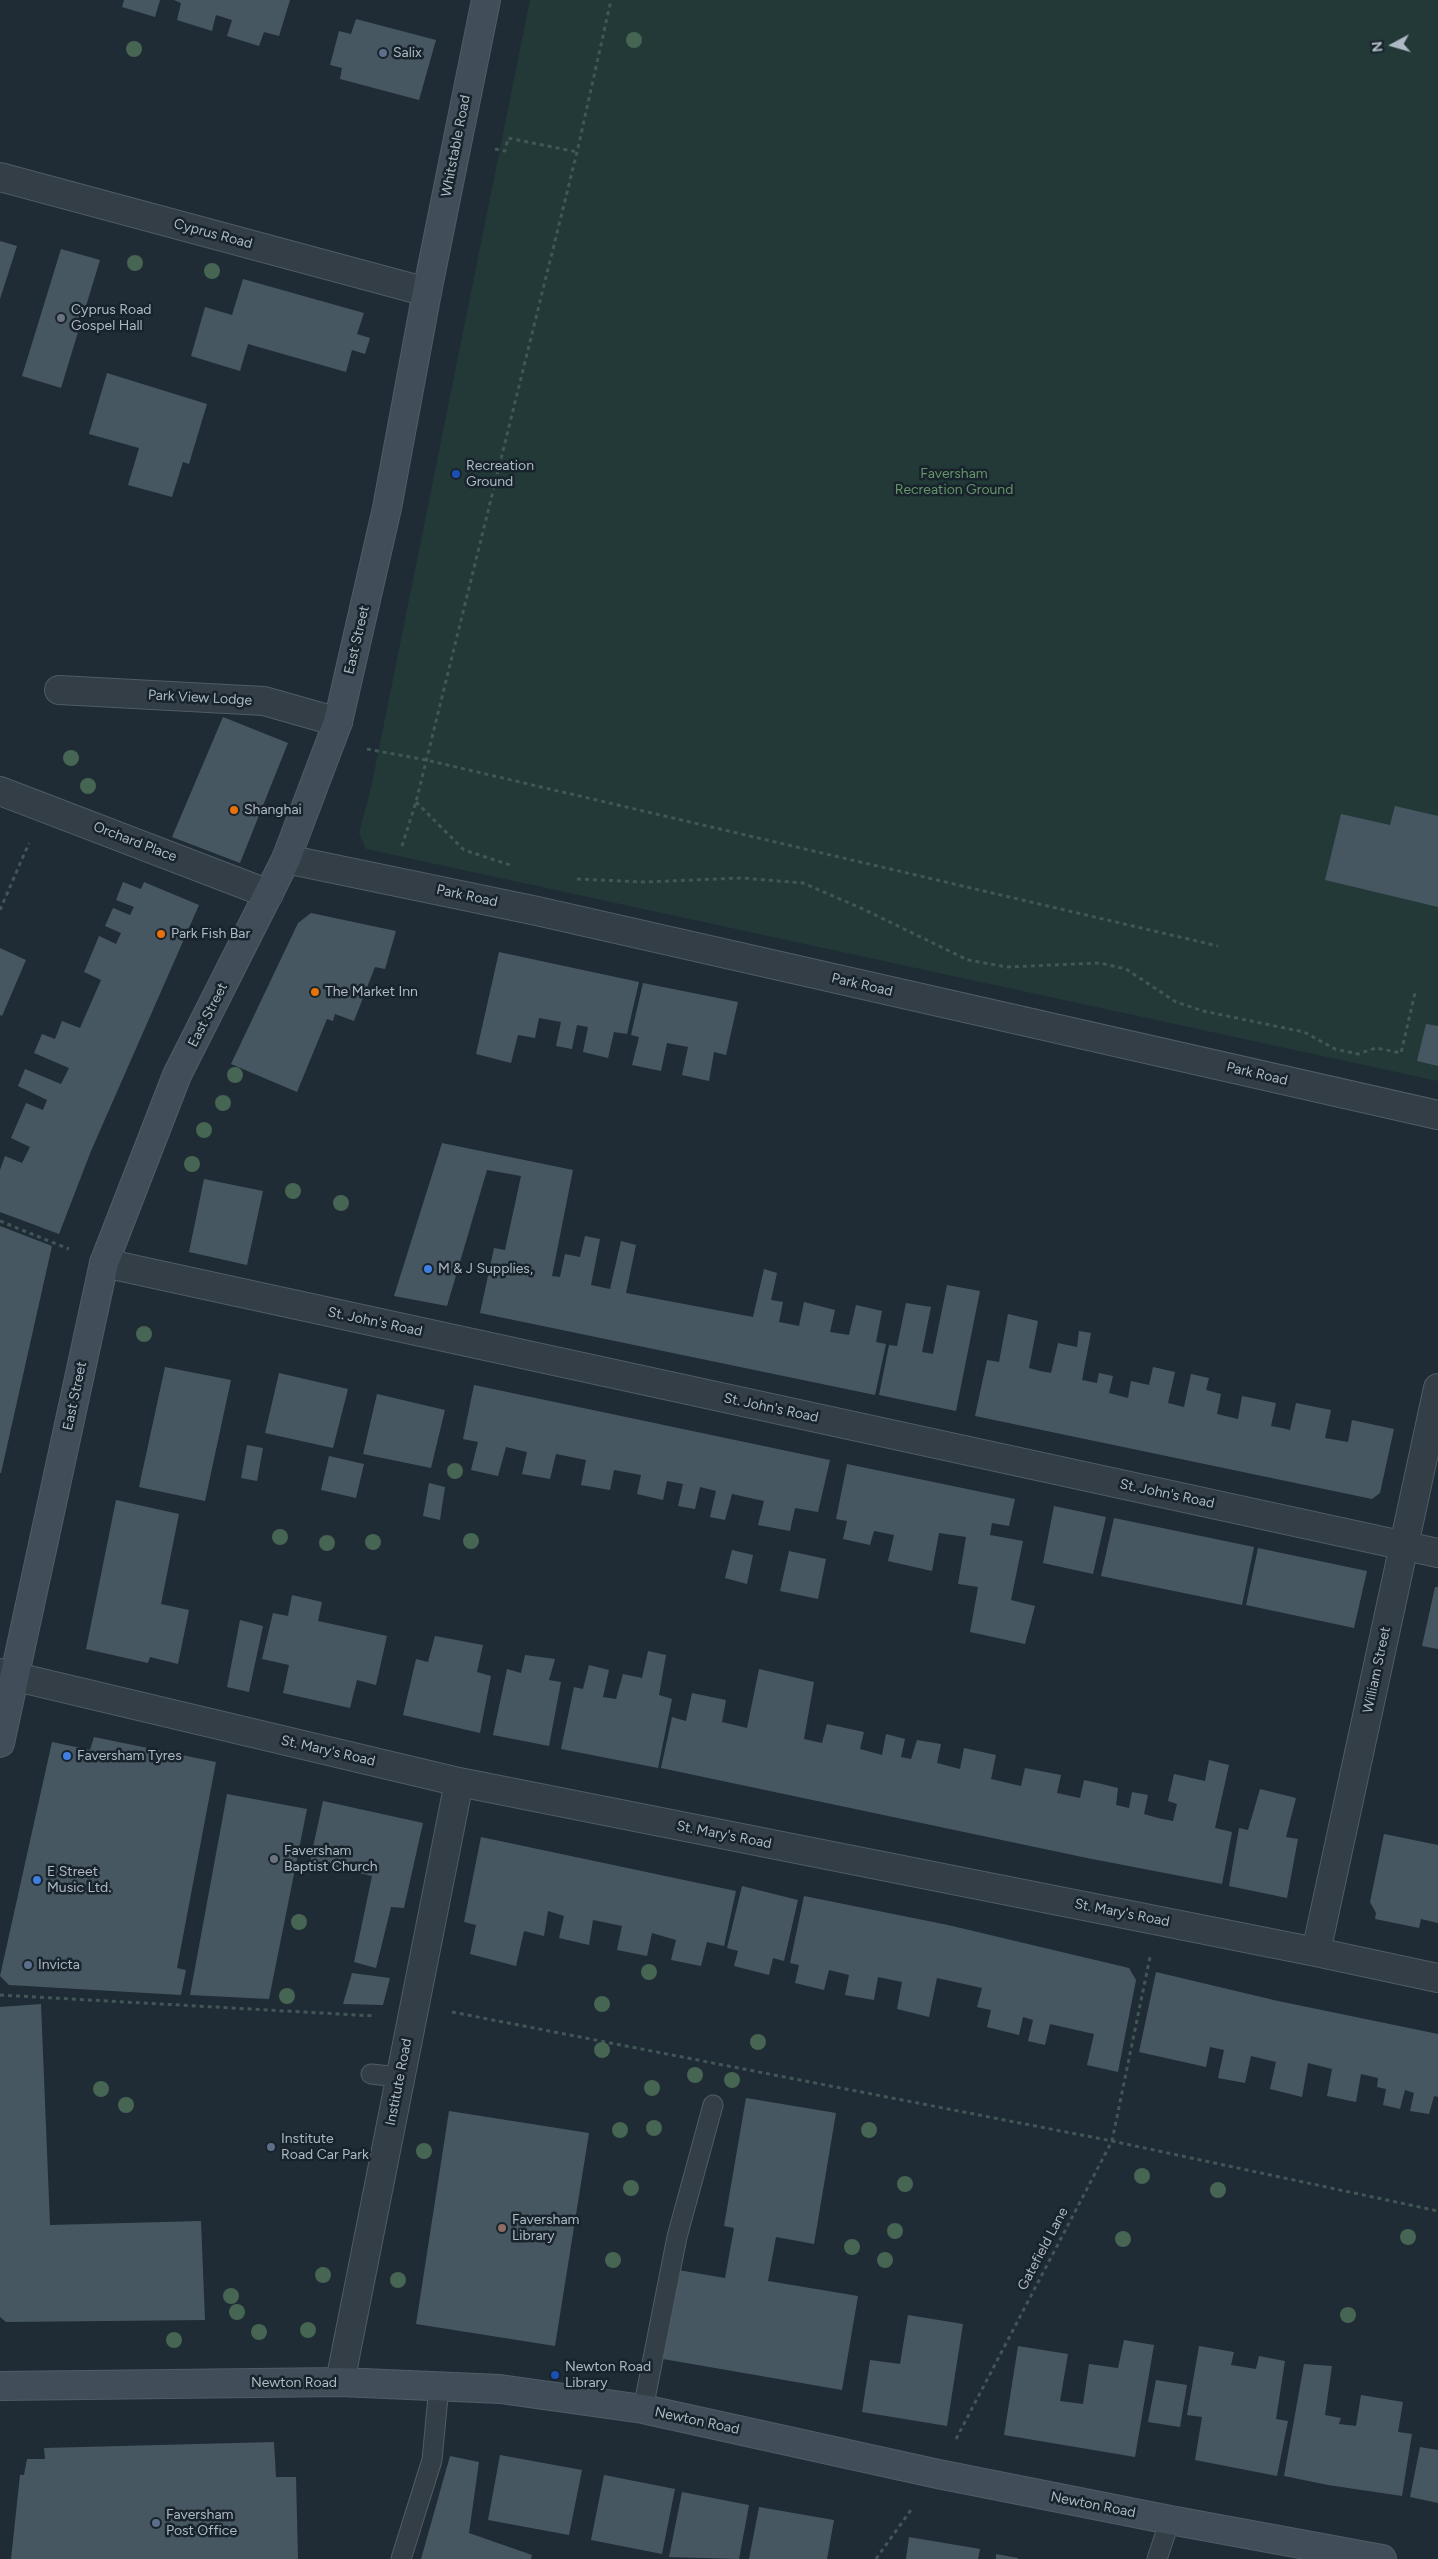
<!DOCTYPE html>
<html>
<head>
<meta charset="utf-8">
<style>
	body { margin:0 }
	#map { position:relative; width:1438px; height:2559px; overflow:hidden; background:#1f2c36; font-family:Figtree,sans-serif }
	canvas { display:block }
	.north { position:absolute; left:1368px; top:20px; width:50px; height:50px; -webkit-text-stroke:4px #18232b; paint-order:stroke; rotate:264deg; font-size:14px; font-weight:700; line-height:20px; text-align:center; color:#adb9c4 }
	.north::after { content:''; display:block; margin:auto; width:18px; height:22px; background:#adb9c4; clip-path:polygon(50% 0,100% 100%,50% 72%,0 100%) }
</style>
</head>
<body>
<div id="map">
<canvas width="1438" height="2559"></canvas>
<div class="north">N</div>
</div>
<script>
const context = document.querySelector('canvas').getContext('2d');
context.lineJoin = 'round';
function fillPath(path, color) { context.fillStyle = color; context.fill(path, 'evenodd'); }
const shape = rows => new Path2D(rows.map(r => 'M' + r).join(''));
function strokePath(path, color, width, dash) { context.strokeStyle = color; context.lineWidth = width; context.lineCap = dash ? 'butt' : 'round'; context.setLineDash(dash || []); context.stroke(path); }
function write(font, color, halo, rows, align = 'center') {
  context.font = font + ' Figtree,sans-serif'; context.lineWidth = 5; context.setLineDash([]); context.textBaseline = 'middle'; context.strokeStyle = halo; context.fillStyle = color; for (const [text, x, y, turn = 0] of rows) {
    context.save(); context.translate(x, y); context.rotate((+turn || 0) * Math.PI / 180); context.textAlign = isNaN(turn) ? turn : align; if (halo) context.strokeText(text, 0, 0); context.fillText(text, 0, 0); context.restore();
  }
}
fillPath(shape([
	[530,0,1438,0,1438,1081,366,849,359,833,371,788]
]), '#223938');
fillPath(shape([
	[124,0,160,0,155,17,122,7],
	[174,0,290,0,279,36,264,32,259,46,227,36,232,20,216,15,212,31,177,20,181,3],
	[356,19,436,40,419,100,340,79,342,68,330,65,339,31,351,34],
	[0,241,17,246,0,299],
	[61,249,100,260,61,388,22,376],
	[243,279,364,313,357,334,370,338,365,354,352,350,346,372,248,344,240,371,191,356,205,307,232,315],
	[107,373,207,404,189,464,183,462,172,497,128,485,139,448,89,434],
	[223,717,288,743,240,863,172,837],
	[1395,806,1438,816,1438,907,1325,880,1341,814,1390,825],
	[123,882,141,889,144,882,199,905,91,1151,59,1234,0,1212,0,1170,5,1156,22,1163,30,1147,11,1138,26,1103,43,1110,47,1100,18,1086,25,1069,61,1084,69,1068,34,1053,42,1034,55,1039,62,1021,80,1028,101,980,84,972,99,936,116,944,121,933,105,926,113,908,130,915,134,907,116,900],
	[311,913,396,931,385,969,375,967,354,1021,335,1014,333,1021,327,1019,297,1092,231,1064,298,923],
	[0,948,26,960,2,1016,0,1015],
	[499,952,639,982,627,1034,614,1032,608,1058,583,1052,588,1027,577,1025,572,1049,556,1046,561,1022,539,1018,535,1038,518,1035,511,1063,476,1054],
	[643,983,738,1002,726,1055,714,1052,709,1081,682,1075,688,1047,667,1043,661,1071,632,1065,639,1037,631,1035],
	[1426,1024,1438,1026,1438,1066,1417,1061],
	[442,1143,573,1170,552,1276,560,1277,565,1254,580,1257,585,1236,600,1239,591,1285,610,1289,621,1241,636,1245,626,1293,753,1317,764,1269,777,1273,771,1300,783,1302,779,1322,799,1326,804,1302,835,1310,830,1332,849,1335,856,1305,882,1311,876,1342,886,1344,875,1395,480,1313,494,1248,505,1250,521,1176,487,1170,447,1306,394,1296],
	[204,1179,263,1191,247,1265,189,1252],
	[0,1226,52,1246,1,1473,0,1473],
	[947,1285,980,1291,956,1411,879,1395,889,1345,897,1346,906,1303,931,1307,922,1352,933,1354],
	[1008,1314,1038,1321,1029,1368,1040,1371,1051,1373,1058,1343,1077,1347,1079,1331,1091,1333,1082,1380,1097,1383,1099,1373,1113,1376,1109,1393,1128,1398,1131,1381,1149,1385,1153,1367,1175,1372,1168,1403,1184,1407,1191,1374,1209,1378,1206,1390,1221,1394,1217,1414,1238,1419,1242,1396,1276,1403,1271,1426,1282,1428,1290,1430,1296,1403,1331,1410,1325,1438,1348,1442,1352,1420,1394,1429,1380,1493,1372,1499,975,1416,987,1360,999,1362],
	[165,1367,231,1380,205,1501,139,1487],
	[279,1373,348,1389,333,1448,265,1433],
	[474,1385,830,1460,818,1512,795,1508,790,1531,758,1525,764,1501,732,1494,725,1520,710,1517,716,1491,700,1487,695,1509,678,1506,683,1484,667,1481,663,1500,637,1494,641,1475,614,1470,610,1490,581,1485,586,1460,556,1454,550,1479,522,1474,527,1452,506,1447,498,1476,471,1470,478,1442,463,1439],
	[377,1394,445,1410,431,1468,363,1454],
	[247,1445,263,1448,257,1481,241,1478],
	[329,1456,364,1464,356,1498,321,1490],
	[847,1464,1015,1499,1009,1526,992,1523,990,1535,1023,1541,1011,1600,1035,1606,1025,1644,970,1632,978,1587,958,1584,966,1537,939,1533,932,1571,888,1561,894,1535,874,1531,870,1545,843,1539,847,1521,836,1519],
	[429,1483,445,1487,440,1520,423,1516],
	[116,1500,179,1514,161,1604,189,1610,178,1664,150,1657,148,1663,86,1649],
	[1054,1506,1106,1517,1093,1574,1043,1563],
	[1114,1518,1254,1547,1242,1605,1101,1576],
	[1258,1548,1367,1571,1354,1628,1246,1605],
	[732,1550,753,1555,747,1584,725,1578],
	[789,1551,826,1559,818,1599,780,1591],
	[1435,1587,1438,1587,1438,1649,1422,1646],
	[292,1595,322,1602,318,1621,387,1636,376,1685,357,1680,350,1708,283,1693,289,1665,262,1659,273,1613,288,1616],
	[240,1620,263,1626,249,1692,227,1687],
	[435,1636,483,1645,477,1672,491,1676,480,1733,403,1715,416,1659,428,1662],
	[648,1651,666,1655,659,1695,672,1699,658,1768,561,1749,574,1687,583,1689,589,1665,609,1670,603,1697,616,1699,623,1674,642,1678],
	[525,1655,555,1659,549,1680,561,1682,549,1746,493,1735,507,1669,521,1673],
	[759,1669,814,1682,804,1739,822,1743,827,1724,864,1732,860,1749,882,1755,886,1734,905,1739,901,1757,911,1759,917,1740,941,1744,937,1763,960,1769,964,1748,996,1755,991,1779,1021,1786,1025,1768,1061,1775,1057,1793,1080,1798,1084,1780,1102,1784,1118,1788,1116,1805,1129,1808,1132,1792,1148,1795,1144,1814,1158,1818,1173,1821,1177,1804,1168,1801,1174,1774,1205,1781,1209,1760,1229,1765,1215,1828,1232,1832,1222,1884,1087,1858,661,1768,672,1717,686,1721,692,1693,726,1700,722,1722,747,1728],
	[94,1737,216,1762,177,1968,186,1970,181,1995,9,1985,0,1976,52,1742,90,1750],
	[1260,1789,1296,1798,1286,1837,1298,1839,1287,1898,1229,1886,1239,1828,1248,1830],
	[227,1794,307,1809,269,1999,190,1995],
	[323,1801,423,1823,404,1908,391,1907,376,1968,354,1962,372,1876,310,1861],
	[1384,1834,1438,1845,1438,1923,1421,1919,1419,1928,1375,1919,1376,1913,1370,1902],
	[481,1837,736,1891,724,1946,707,1942,701,1966,671,1960,676,1940,652,1933,647,1956,617,1950,622,1926,593,1920,589,1945,559,1938,564,1916,548,1911,544,1936,524,1931,516,1966,470,1954,476,1925,464,1922],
	[742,1886,798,1900,784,1961,773,1958,769,1975,734,1966,738,1951,727,1948],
	[804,1896,948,1925,1129,1968,1136,1980,1118,2072,1087,2065,1094,2034,1050,2024,1045,2045,1028,2041,1033,2020,1023,2017,1019,2035,987,2027,991,2010,977,2007,982,1988,937,1978,929,2017,897,2009,902,1982,878,1977,874,2000,845,1995,849,1975,829,1970,824,1990,795,1983,799,1965,790,1963],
	[1156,1972,1278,2001,1438,2034,1438,2097,1434,2096,1429,2114,1410,2111,1414,2093,1405,2090,1400,2109,1383,2105,1386,2089,1377,2087,1378,2078,1361,2074,1356,2102,1327,2096,1332,2069,1308,2063,1302,2097,1270,2089,1276,2062,1251,2056,1245,2083,1218,2078,1224,2050,1210,2047,1206,2067,1139,2052],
	[352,1973,390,1978,383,2005,343,2004],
	[41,2004,50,2225,201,2221,205,2320,6,2322,0,2317,0,2007],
	[746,2098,836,2113,814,2244,776,2237,768,2281,858,2296,842,2390,663,2359,678,2270,725,2278,734,2228,724,2226],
	[449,2111,589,2133,555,2346,416,2324],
	[908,2315,963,2324,947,2426,862,2412,870,2360,900,2364],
	[1124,2340,1154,2345,1135,2457,1004,2435,1018,2346,1068,2354,1060,2401,1083,2404,1089,2364,1118,2368],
	[1199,2346,1234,2352,1231,2365,1256,2369,1259,2356,1285,2361,1276,2419,1288,2421,1277,2476,1195,2460,1202,2417,1187,2415],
	[1304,2364,1332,2366,1325,2415,1341,2418,1339,2424,1356,2426,1361,2395,1403,2402,1398,2432,1412,2434,1402,2496,1328,2485,1284,2476],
	[1156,2380,1187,2385,1180,2427,1148,2422],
	[274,2442,276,2477,296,2477,298,2559,11,2559,20,2475,24,2475,27,2459,45,2459,44,2448],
	[1420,2447,1438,2450,1438,2503,1410,2497],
	[500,2455,582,2470,569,2535,488,2520],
	[450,2456,479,2462,469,2533,532,2555,531,2559,421,2559],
	[604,2475,675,2489,662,2554,591,2540],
	[682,2492,749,2505,739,2559,669,2557],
	[759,2507,834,2520,827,2559,749,2559],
	[909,2537,980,2549,978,2559,906,2559],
	[996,2554,1018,2558,1018,2559,996,2559]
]), '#475762');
const lane = shape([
	[371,2074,399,2077],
	[643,2409,677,2237,713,2105],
	[401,2559,432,2460,439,2386],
	[1157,2559,1170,2520]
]);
const street = shape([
	[0,177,427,292],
	[59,690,264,701,338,722],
	[0,791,269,894],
	[286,859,537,911,1438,1115],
	[104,1263,1438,1553],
	[0,1673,459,1782,1316,1952,1438,1978],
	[1316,1952,1438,1388],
	[340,2382,459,1782]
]);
const secondary = shape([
	[0,1743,104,1263,177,1075,286,859,338,722,387,508,427,292,486,0],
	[0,2386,340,2382,500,2389,643,2409,938,2474,1170,2520,1382,2559]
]);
strokePath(lane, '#505c65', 21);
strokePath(street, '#505c65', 30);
strokePath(secondary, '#505c65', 30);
strokePath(shape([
	[495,149,505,151,508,138,577,152],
	[367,749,426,760,1218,946],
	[416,802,464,850,510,865],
	[402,846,416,802,577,152,611,0],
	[577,879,644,882,742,878,803,883,863,909,968,960,1007,967,1100,963,1126,969,1176,1002,1203,1011,1304,1032,1335,1049,1358,1054,1376,1048,1401,1053,1415,993],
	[0,910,29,843],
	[0,1221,69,1249],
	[0,1995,375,2016],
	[452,2012,1112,2141,1438,2211],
	[956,2439,1112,2141,1150,1957],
	[876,2559,913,2507]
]), '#415655', 3, [4, 4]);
strokePath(lane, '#333e47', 19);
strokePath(street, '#333e47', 28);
strokePath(secondary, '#414e5a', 28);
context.fillStyle = '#466552';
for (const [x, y] of [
	[634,40],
	[134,49],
	[135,263],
	[212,271],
	[71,758],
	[88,786],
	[235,1075],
	[223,1103],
	[204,1130],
	[192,1164],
	[293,1191],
	[341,1203],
	[144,1334],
	[455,1471],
	[280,1537],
	[471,1541],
	[373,1542],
	[327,1543],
	[299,1922],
	[649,1972],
	[287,1996],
	[602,2004],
	[758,2042],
	[602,2050],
	[695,2075],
	[732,2080],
	[652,2088],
	[101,2089],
	[126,2105],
	[654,2128],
	[620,2130],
	[869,2130],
	[424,2151],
	[1142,2176],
	[905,2184],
	[631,2188],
	[1218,2190],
	[895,2231],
	[1408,2237],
	[1123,2239],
	[852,2247],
	[613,2260],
	[885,2260],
	[323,2275],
	[398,2280],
	[231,2296],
	[237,2312],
	[1348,2315],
	[308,2330],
	[259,2332],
	[174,2340]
]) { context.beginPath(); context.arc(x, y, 8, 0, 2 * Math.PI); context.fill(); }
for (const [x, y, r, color] of [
	[383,53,5,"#5c6f8a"],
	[61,318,5,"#6b7280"],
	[456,474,5,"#1a4fb4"],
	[234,810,5,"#e8710a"],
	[161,934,5,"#e8710a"],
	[315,992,5,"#e8710a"],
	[428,1269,5,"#3f7fe0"],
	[67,1756,5,"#3f7fe0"],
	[274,1859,5,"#6b7280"],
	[37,1880,5,"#3f7fe0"],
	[28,1965,5,"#5c6f8a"],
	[271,2147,5,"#5c6f8a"],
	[502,2228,5,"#8d6e63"],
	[555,2375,5,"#1a4fb4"],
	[156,2523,5,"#5c6f8a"]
]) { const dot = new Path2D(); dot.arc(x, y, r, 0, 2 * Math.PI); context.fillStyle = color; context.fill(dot); strokePath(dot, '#18232b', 2); }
write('14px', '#adb9c4', '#18232b', [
	["Salix",393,53],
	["Cyprus Road",71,310],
	["Gospel Hall",71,326],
	["Recreation",466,466],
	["Ground",466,482],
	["Shanghai",244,810],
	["Park Fish Bar",171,934],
	["The Market Inn",325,992],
	["M & J Supplies,",438,1269],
	["Faversham Tyres",77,1756],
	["Faversham",284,1851],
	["Baptist Church",284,1867],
	["E Street",47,1872],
	["Music Ltd.",47,1888],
	["Invicta",38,1965],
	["Institute",281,2139],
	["Road Car Park",281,2155],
	["Faversham",512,2220],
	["Library",512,2236],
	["Newton Road",565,2367],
	["Library",565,2383],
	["Faversham",166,2515],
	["Post Office",166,2531]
], 'left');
write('14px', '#adb9c4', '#18232b', [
	["Whitstable Road",456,146,-79],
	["Cyprus Road",213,234,15],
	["East Street",357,640,-77],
	["Park View Lodge",200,698,3],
	["Orchard Place",135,842,21],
	["Park Road",467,896,12],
	["Park Road",862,985,13],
	["East Street",208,1015,-63],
	["Park Road",1257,1074,13],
	["St. John's Road",375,1322,12],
	["East Street",75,1396,-78],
	["St. John's Road",771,1408,12],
	["St. John's Road",1167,1494,12],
	["William Street",1377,1670,-78],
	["St. Mary's Road",328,1751,13],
	["St. Mary's Road",724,1835,11],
	["St. Mary's Road",1122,1913,11],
	["Institute Road",399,2082,-79],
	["Gatefield Lane",1043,2249,-62],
	["Newton Road",294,2383],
	["Newton Road",697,2421,12],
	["Newton Road",1093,2505,11]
]);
write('14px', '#659469', '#18232b', [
	["Faversham",954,474],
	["Recreation Ground",954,490]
]);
</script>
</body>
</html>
